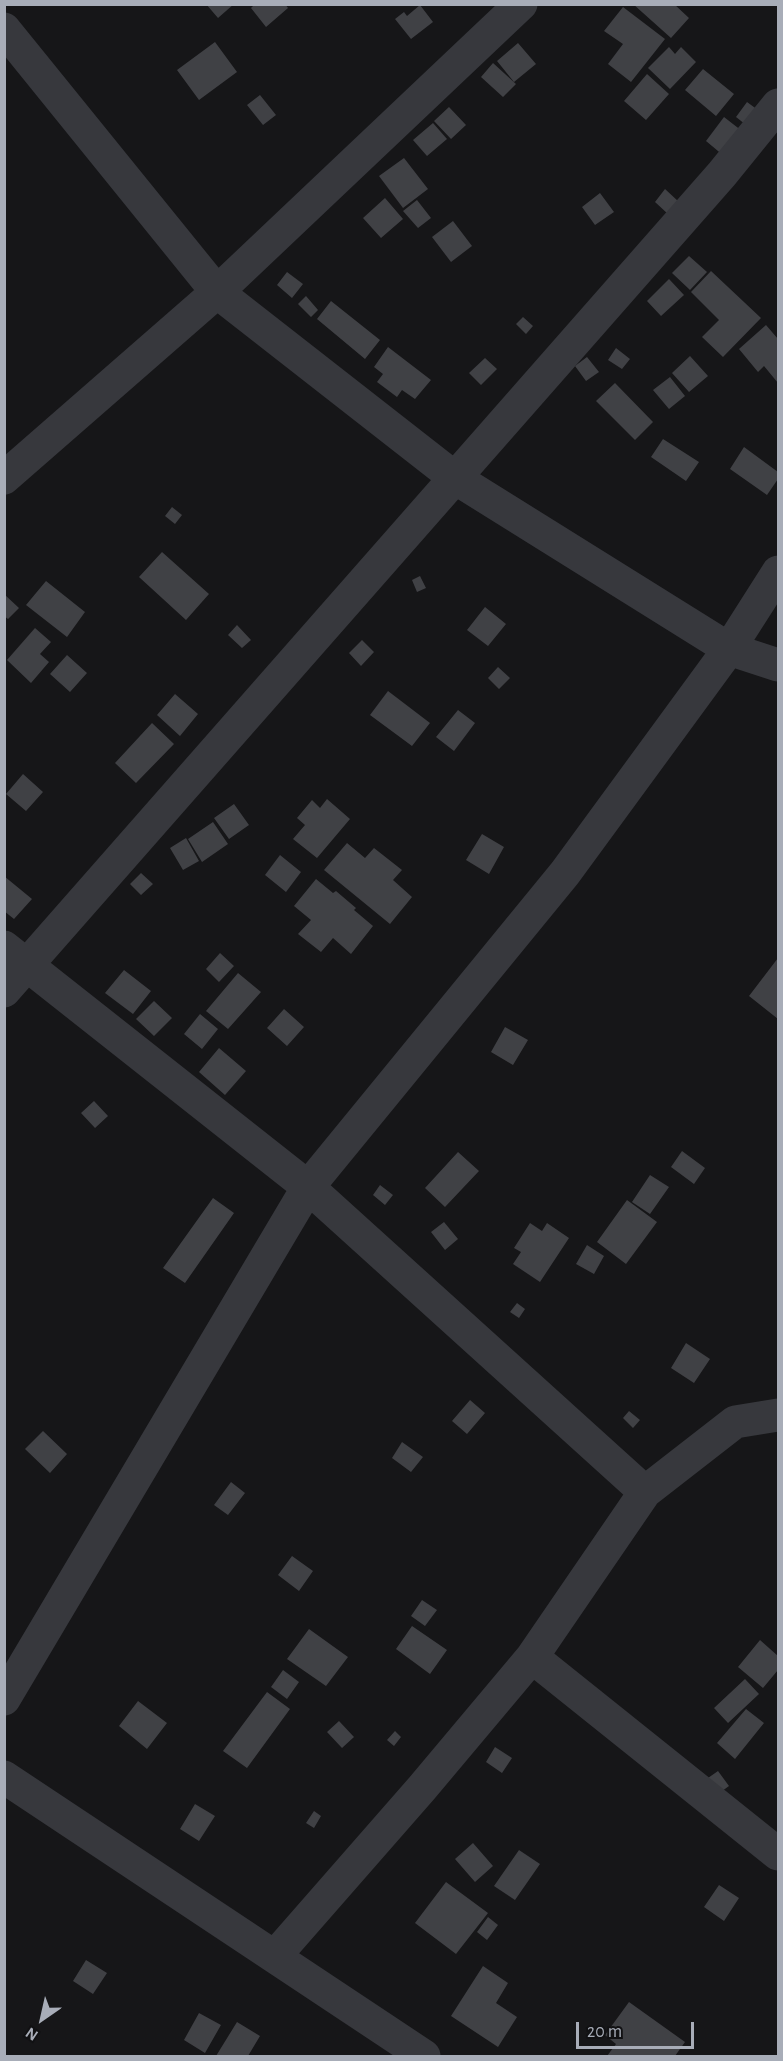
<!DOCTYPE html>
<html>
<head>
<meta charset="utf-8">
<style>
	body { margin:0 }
	#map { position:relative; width:783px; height:2061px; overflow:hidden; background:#161618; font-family:"Alegreya Sans",sans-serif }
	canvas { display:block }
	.frame { position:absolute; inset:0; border:6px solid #a8adb8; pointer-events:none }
	.north { position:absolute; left:12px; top:1989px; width:60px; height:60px; -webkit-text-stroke:4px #111113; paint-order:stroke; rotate:214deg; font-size:16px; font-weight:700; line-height:24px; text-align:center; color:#a8adb8 }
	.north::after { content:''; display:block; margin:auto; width:21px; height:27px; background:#a8adb8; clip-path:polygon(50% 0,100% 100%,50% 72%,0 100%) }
	.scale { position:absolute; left:576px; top:2022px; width:118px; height:27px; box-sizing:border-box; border:3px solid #a8adb8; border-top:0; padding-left:8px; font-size:18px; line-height:21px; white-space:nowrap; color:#a8adb8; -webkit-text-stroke:4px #111113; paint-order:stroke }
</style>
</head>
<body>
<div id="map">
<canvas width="783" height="2061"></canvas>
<div class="frame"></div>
<div class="north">N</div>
<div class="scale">20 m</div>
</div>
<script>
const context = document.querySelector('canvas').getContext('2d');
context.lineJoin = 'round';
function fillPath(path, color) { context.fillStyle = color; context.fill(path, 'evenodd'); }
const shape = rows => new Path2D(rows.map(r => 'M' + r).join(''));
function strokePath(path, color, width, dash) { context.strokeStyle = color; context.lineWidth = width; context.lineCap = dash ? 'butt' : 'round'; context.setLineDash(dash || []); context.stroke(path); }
fillPath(shape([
	[206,4,234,4,218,18],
	[255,4,285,4,288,8,266,27,251,8],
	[633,4,674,4,689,18,671,38],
	[420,5,433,22,411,39,395,19,404,12,407,16],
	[623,7,665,39,631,82,608,64,623,44,604,31],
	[215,42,237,72,199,100,177,70],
	[518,43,536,64,514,82,497,61],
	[669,47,675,54,681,47,696,62,670,89,648,68],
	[493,63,516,84,503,97,481,77],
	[703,69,734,94,716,116,685,90],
	[647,74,669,94,646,120,624,101],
	[260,95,276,115,263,125,247,105],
	[747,102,762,113,750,128,736,117],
	[449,107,466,125,451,139,434,121],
	[724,117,742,131,724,156,706,141],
	[433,123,447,139,427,156,413,140],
	[404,158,428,189,403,208,379,176],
	[665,189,679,202,668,214,655,202],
	[600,193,614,212,595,225,582,207],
	[385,198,403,219,381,238,363,218],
	[417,200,431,218,418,228,403,211],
	[453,221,472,246,451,262,432,237],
	[689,256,707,272,690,290,672,273],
	[711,271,761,318,723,357,702,337,719,320,691,292],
	[287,272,303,284,292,298,277,285],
	[669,279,684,295,661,316,647,301],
	[306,296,318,310,311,317,298,304],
	[331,301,380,340,365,359,317,319],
	[523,317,533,326,526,334,516,324],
	[766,325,778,339,778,383,764,366,758,372,739,349],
	[388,347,431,380,415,399,402,390,397,397,377,382,383,374,374,367],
	[616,348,630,359,622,369,608,360],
	[690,356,708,376,689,392,672,373],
	[587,357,599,372,586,381,575,366],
	[485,358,497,369,481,385,469,373],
	[670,377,685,396,669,409,653,390],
	[615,383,653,422,635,440,596,401],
	[663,439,699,462,686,481,651,457],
	[744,447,778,472,778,479,767,495,730,469],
	[172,507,182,515,175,524,165,516],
	[162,552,209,594,186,620,139,577],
	[420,576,426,588,417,592,412,580],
	[46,581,85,612,67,637,26,605],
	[4,594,19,608,8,619,4,616],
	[485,607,506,624,488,646,467,630],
	[237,625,251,640,242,648,228,635],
	[35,628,51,642,40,654,49,662,31,683,7,660],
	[362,640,374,652,361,666,349,653],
	[67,655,87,673,70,692,50,674],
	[498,667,510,678,499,689,488,678],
	[388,691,430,723,412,746,370,715],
	[175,694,198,714,180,736,157,715],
	[458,710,475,723,454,751,436,737],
	[152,723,174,744,136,783,115,763],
	[23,774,43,792,26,811,6,794],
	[327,799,350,819,317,858,293,839,305,825,297,818,312,800,320,808],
	[234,804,249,825,229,839,214,818],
	[213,822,228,844,202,862,188,839],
	[482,834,504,847,489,874,466,860],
	[186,838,199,861,183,870,170,848],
	[347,843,365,858,374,848,402,870,393,880,412,897,390,924,324,870],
	[280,855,301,872,286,892,265,875],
	[141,873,153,884,141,895,130,884],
	[4,876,32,899,14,919,4,911],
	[316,879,333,893,336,891,356,908,354,910,373,926,351,954,333,938,321,952,298,934,311,920,294,906],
	[220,953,234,966,219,982,206,969],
	[778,958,778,1019,749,996],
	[124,970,151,991,133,1014,105,993],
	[238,973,261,992,228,1029,206,1011],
	[154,1001,172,1018,154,1036,136,1019],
	[284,1009,304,1027,287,1046,267,1028],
	[200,1014,218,1029,202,1049,184,1034],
	[505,1027,528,1040,513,1065,491,1052],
	[219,1048,246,1071,225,1095,199,1072],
	[94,1101,108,1116,95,1128,81,1113],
	[682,1151,705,1168,694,1184,671,1167],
	[458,1152,479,1171,445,1207,425,1188],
	[650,1175,669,1187,650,1214,632,1202],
	[380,1185,393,1195,385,1205,373,1195],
	[213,1198,234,1213,185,1283,163,1268],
	[627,1200,657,1222,626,1264,597,1242],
	[444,1222,458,1239,445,1250,431,1232],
	[530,1223,542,1231,547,1223,569,1238,540,1282,513,1264,521,1252,514,1248],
	[587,1245,604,1256,594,1274,576,1264],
	[517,1303,525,1309,519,1318,510,1312],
	[686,1343,710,1359,694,1383,671,1368],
	[470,1400,485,1413,467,1434,452,1421],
	[629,1411,640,1420,633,1428,623,1418],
	[43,1431,67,1454,50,1473,25,1449],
	[402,1442,423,1457,411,1472,392,1458],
	[231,1482,245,1493,228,1515,214,1505],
	[292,1556,313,1571,299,1591,278,1575],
	[422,1600,437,1610,425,1626,411,1616],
	[412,1626,447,1650,430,1674,396,1649],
	[309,1629,348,1657,326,1686,287,1659],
	[760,1640,778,1656,778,1670,763,1688,738,1667],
	[283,1670,299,1682,287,1699,271,1687],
	[745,1679,759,1694,728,1723,714,1708],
	[267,1692,290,1709,247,1768,223,1751],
	[138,1701,167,1723,147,1749,119,1726],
	[746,1709,764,1723,735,1759,717,1743],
	[339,1721,354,1737,342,1748,327,1732],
	[395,1731,401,1737,394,1746,387,1740],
	[495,1747,512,1758,502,1773,486,1762],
	[718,1771,729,1786,718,1794,708,1778],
	[195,1804,215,1816,199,1841,180,1829],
	[314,1811,321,1816,314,1828,306,1823],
	[473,1843,493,1866,475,1882,455,1859],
	[519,1850,540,1864,515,1900,494,1886],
	[446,1882,488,1913,456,1954,415,1923],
	[719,1885,739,1898,724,1921,704,1907],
	[488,1917,498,1925,487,1940,477,1932],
	[86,1960,107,1973,93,1994,73,1981],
	[483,1966,508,1983,496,2003,517,2017,498,2047,451,2016],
	[629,2002,685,2042,675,2056,607,2056,616,2044,605,2035],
	[199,2013,221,2025,205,2053,184,2040],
	[237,2022,260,2036,248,2056,216,2056]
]), '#404145');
strokePath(shape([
	[4,29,217,292,455,478,729,649,778,665],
	[4,478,217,292,521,4],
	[4,947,308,1187,645,1492],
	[4,991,722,174,778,105],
	[532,1657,778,1854],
	[4,1699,308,1187,565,873,729,649,778,572],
	[4,1777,424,2056],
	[275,1956,422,1788,532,1657,645,1492,735,1422,778,1415]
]), '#37383d', 33);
</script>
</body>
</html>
